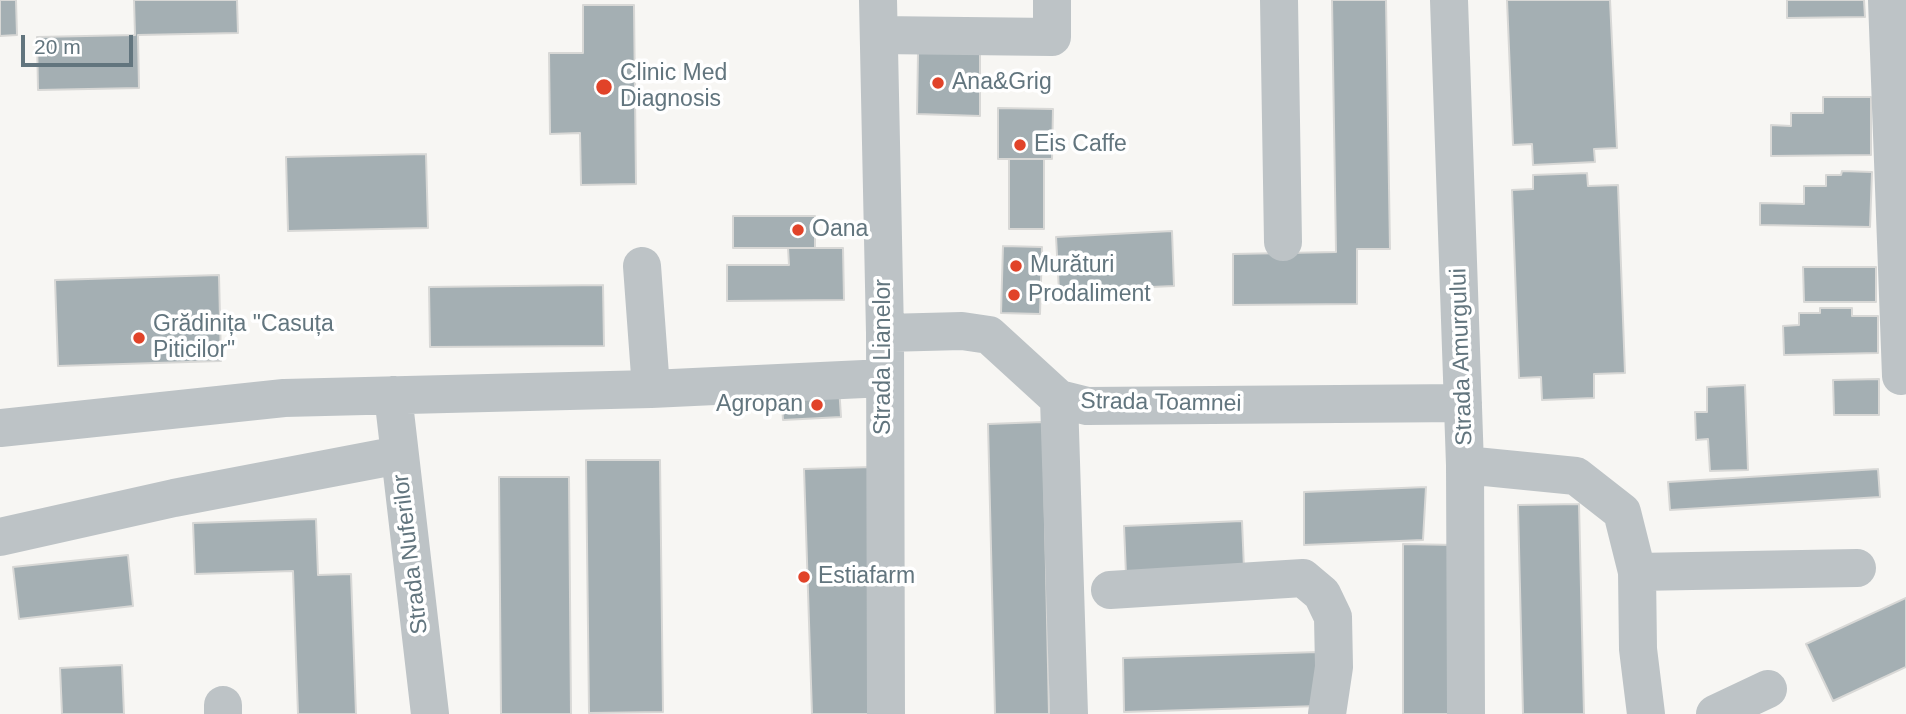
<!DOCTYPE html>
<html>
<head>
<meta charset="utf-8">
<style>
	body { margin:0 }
	#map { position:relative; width:1906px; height:714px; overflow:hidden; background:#f7f6f3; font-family:Arial,sans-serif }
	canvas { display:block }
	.scale { position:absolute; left:21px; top:35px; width:112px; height:32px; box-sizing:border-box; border:4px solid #62757e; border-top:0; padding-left:9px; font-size:21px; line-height:24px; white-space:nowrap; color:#62757e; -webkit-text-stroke:5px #fff; paint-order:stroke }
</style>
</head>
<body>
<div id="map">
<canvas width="1906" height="714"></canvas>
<div class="scale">20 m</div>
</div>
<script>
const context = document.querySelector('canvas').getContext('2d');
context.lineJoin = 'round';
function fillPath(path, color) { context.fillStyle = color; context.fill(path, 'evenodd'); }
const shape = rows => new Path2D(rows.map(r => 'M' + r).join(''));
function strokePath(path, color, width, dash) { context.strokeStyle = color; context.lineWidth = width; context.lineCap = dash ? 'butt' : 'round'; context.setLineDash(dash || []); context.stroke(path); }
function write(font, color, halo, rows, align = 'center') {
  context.font = font + ' Arial,sans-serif'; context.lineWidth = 7; context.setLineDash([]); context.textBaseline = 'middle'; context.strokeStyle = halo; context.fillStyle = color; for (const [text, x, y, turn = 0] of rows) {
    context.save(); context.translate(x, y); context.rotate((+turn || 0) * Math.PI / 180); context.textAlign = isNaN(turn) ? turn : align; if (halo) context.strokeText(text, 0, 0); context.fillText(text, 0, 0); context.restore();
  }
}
const building = shape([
	[0,0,16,0,17,35,0,36,0,0],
	[134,0,237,0,238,33,138,35,139,88,38,90,37,37,135,35,134,0],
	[1332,0,1386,0,1390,249,1357,249,1357,304,1233,305,1233,254,1336,252,1332,0],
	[1507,0,1610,0,1617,148,1594,149,1595,162,1533,165,1532,144,1513,145,1507,0],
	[1787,0,1864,0,1865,17,1787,18,1787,0],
	[583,5,634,5,636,184,581,185,580,133,550,134,549,53,583,53,583,5],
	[918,53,980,53,980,116,917,114,918,53],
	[1823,97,1871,97,1871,155,1771,156,1771,125,1791,126,1791,113,1823,113,1823,97],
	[998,108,1053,109,1052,159,998,159,998,108],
	[426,154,428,228,288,231,286,157,426,154],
	[1009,159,1044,159,1044,229,1009,229,1009,159],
	[1842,171,1872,172,1870,227,1760,225,1760,203,1804,204,1804,186,1826,186,1826,175,1841,175,1842,171],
	[1587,173,1588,186,1618,185,1625,373,1594,374,1594,398,1542,400,1541,377,1519,378,1512,190,1533,189,1533,175,1587,173],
	[733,216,815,216,815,248,733,248,733,216],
	[1172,231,1174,286,1059,291,1056,237,1172,231],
	[1003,246,1042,247,1040,314,1001,313,1003,246],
	[788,248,843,248,844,300,727,301,727,265,789,265,788,248],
	[1803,267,1876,267,1876,302,1804,302,1803,267],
	[219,275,221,361,58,366,55,280,219,275],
	[603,285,604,346,430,347,429,287,603,285],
	[1820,308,1852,308,1852,316,1878,316,1878,353,1784,355,1783,326,1799,325,1799,313,1820,313,1820,308],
	[1879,379,1879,415,1834,415,1833,380,1879,379],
	[1745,385,1748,470,1710,471,1708,439,1696,440,1695,412,1707,412,1707,387,1745,385],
	[839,386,841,417,783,420,781,389,839,386],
	[1043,422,1049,714,995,714,988,424,1043,422],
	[586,460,660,460,663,712,589,713,586,460],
	[872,467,879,714,812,714,804,469,872,467],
	[1878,469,1880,497,1670,510,1668,482,1878,469],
	[499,477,569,477,571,714,501,714,499,477],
	[1426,487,1423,540,1304,545,1304,492,1426,487],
	[1579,504,1584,714,1523,714,1518,505,1579,504],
	[316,519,318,575,351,574,356,714,298,714,293,571,195,574,193,523,316,519],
	[1242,521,1244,569,1126,575,1124,526,1242,521],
	[1403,544,1456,545,1457,714,1403,714,1403,544],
	[128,555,133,606,19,619,13,567,128,555],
	[1906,598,1906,667,1833,701,1806,644,1906,598],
	[1318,652,1319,706,1124,712,1123,658,1318,652],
	[122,665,124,714,62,714,60,668,122,665]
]);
fillPath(building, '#a4afb3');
strokePath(building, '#d8d8d6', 2);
strokePath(shape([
	[878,0,885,333,886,714],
	[1279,0,1283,242],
	[1449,0,1465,465,1466,714],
	[1887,0,1901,376],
	[879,35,1052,37,1052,0],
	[642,266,651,389],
	[885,333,962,331,989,335,1059,399,1087,406,1463,403],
	[393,395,430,714],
	[1059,399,1069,714],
	[0,428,284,398,651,389,885,378],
	[1465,465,1576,476,1622,512,1637,572,1638,649,1646,714],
	[0,537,174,498,399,455],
	[1637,572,1857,568],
	[1110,590,1303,578,1322,594,1333,617,1334,667,1327,714],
	[223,705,223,714],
	[1715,714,1768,689]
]), '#bdc3c6', 38);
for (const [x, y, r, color] of [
	[938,83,7,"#e14329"],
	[604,87,9,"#e14329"],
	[1020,145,7,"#e14329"],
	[798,230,7,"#e14329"],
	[1016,266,7,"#e14329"],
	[1014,295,7,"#e14329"],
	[139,338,7,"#e14329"],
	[817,405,7,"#e14329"],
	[804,577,7,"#e14329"]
]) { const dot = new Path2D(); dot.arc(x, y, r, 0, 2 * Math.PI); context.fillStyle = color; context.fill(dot); strokePath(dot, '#fff', 2.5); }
write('23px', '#62757e', '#fff', [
	["Clinic Med",620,74],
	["Diagnosis",620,100],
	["Ana&Grig",952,83],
	["Eis Caffe",1034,145],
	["Oana",812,230],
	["Murături",1030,266],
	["Prodaliment",1028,295],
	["Grădinița \"Casuța",153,325],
	["Piticilor\"",153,351],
	["Agropan",803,405,"right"],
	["Estiafarm",818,577]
], 'left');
write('23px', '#62757e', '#fff', [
	["Strada Lianelor",884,357,-90],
	["Strada Amurgului",1462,357,-92],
	["Strada Toamnei",1161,403,1],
	["Strada Nuferilor",411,554,-97]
]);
</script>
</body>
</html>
